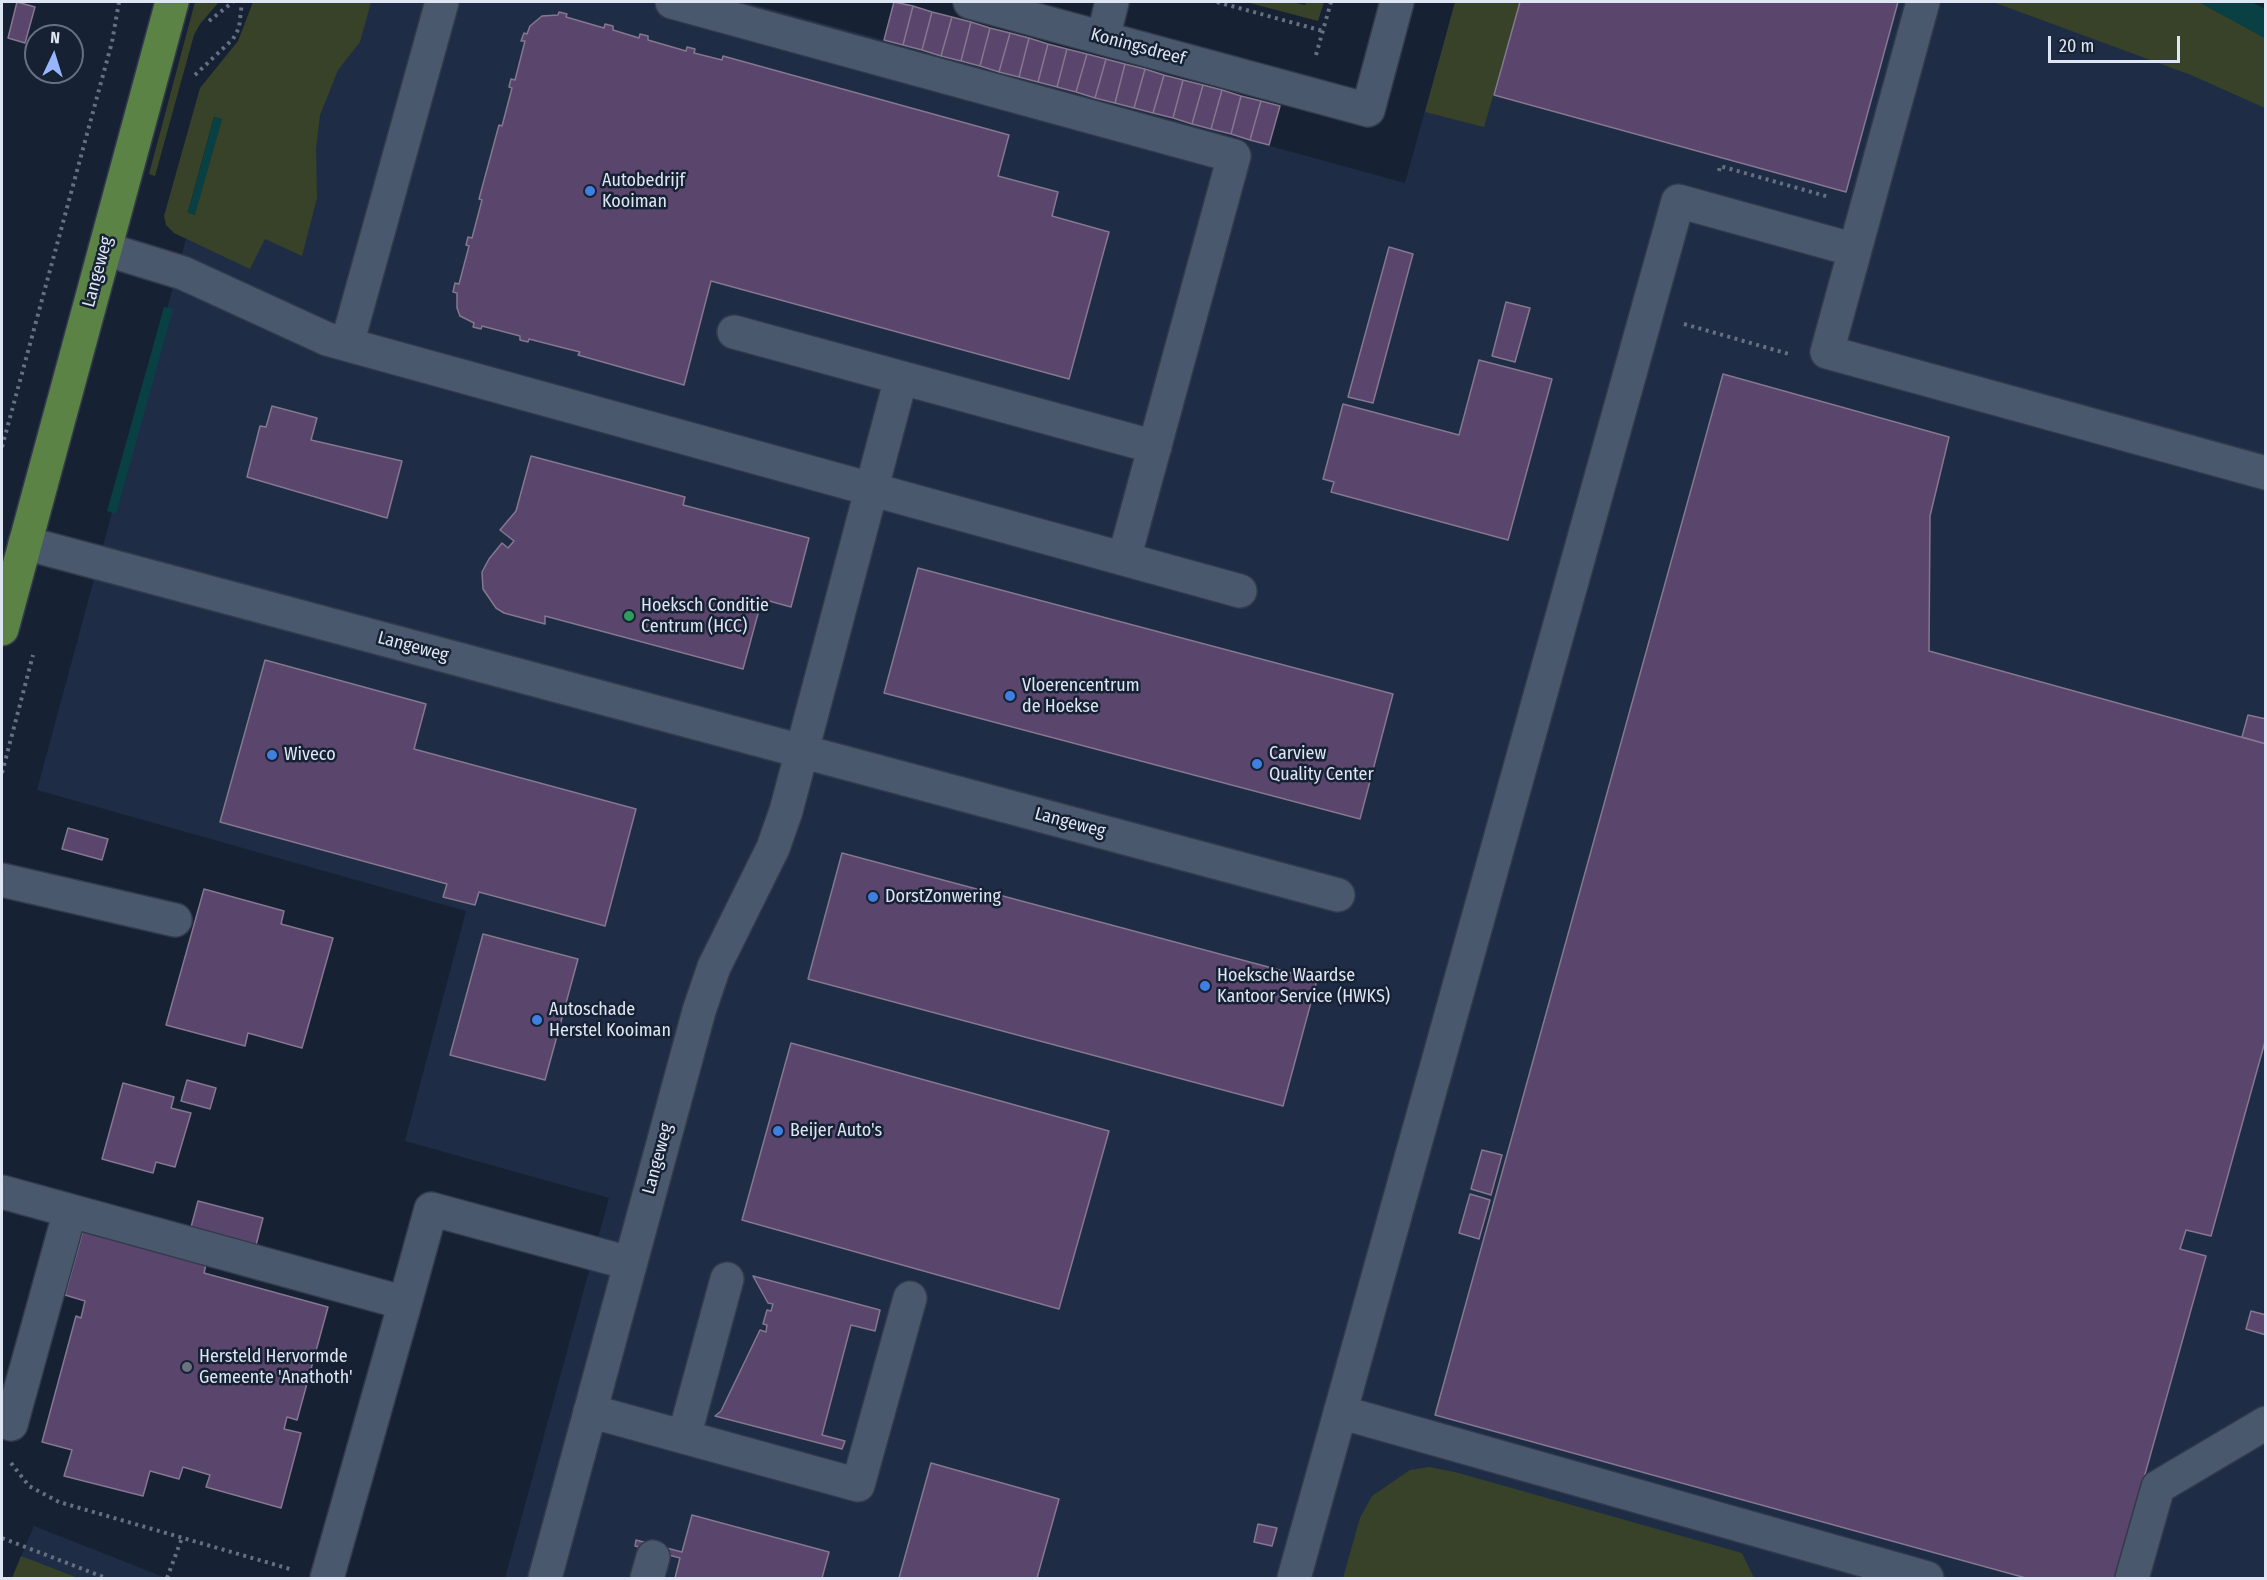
<!DOCTYPE html>
<html>
<head>
<meta charset="utf-8">
<style>
	body { margin:0 }
	#map { position:relative; width:2267px; height:1580px; overflow:hidden; background:#162134; font-family:"Fira Sans Condensed",sans-serif }
	canvas { display:block }
	.frame { position:absolute; inset:0; border:3px solid #dee6f3; pointer-events:none }
	.north { position:absolute; left:24px; top:24px; width:60px; height:60px; box-sizing:border-box; background:#162134; border:2px solid #667080; border-radius:50%; rotate:4deg; font-size:16px; font-weight:700; line-height:24px; text-align:center; color:#dee6f3 }
	.north::after { content:''; display:block; margin:auto; width:21px; height:27px; background:#97b6fd; clip-path:polygon(50% 0,100% 100%,50% 72%,0 100%) }
	.scale { position:absolute; left:2048px; top:36px; width:132px; height:27px; box-sizing:border-box; border:3px solid #dee6f3; border-top:0; padding-left:8px; font-size:18px; line-height:21px; white-space:nowrap; color:#dee6f3; -webkit-text-stroke:4px #162134; paint-order:stroke }
</style>
</head>
<body>
<div id="map">
<canvas width="2267" height="1580"></canvas>
<div class="frame"></div>
<div class="north">N</div>
<div class="scale">20 m</div>
</div>
<script>
const context = document.querySelector('canvas').getContext('2d');
context.lineJoin = 'round';
function fillPath(path, color) { context.fillStyle = color; context.fill(path, 'evenodd'); }
const shape = rows => new Path2D(rows.map(r => 'M' + r).join(''));
function strokePath(path, color, width, dash) { context.strokeStyle = color; context.lineWidth = width; context.lineCap = dash ? 'butt' : 'round'; context.setLineDash(dash || []); context.stroke(path); }
function write(font, color, halo, rows, align = 'center') {
  context.font = font + ' "Fira Sans Condensed",sans-serif'; context.lineWidth = 5; context.setLineDash([]); context.textBaseline = 'middle'; context.strokeStyle = halo; context.fillStyle = color; for (const [text, x, y, turn = 0] of rows) {
    context.save(); context.translate(x, y); context.rotate((+turn || 0) * Math.PI / 180); context.textAlign = isNaN(turn) ? turn : align; if (halo) context.strokeText(text, 0, 0); context.fillText(text, 0, 0); context.restore();
  }
}
fillPath(shape([
	[267,2,745,2,1405,183,1455,2,2199,2,2266,38,2265,1578,505,1578,609,1198,405,1141,466,911,37,790,219,117],
	[34,1526,166,1578,12,1578]
]), '#1e2d45');
fillPath(shape([
	[195,2,219,2,200,24,194,35,155,176,149,174],
	[253,2,371,2,360,42,338,70,320,115,316,148,317,198,302,256,265,239,250,269,174,233,166,225,164,216,200,88,238,41],
	[214,117,222,119,194,215,188,212],
	[1246,2,1292,2,1305,5,1306,2,1324,2,1318,21],
	[1455,2,1520,2,1484,127,1425,112],
	[1993,2,2199,2,2265,38,2265,108,2191,75],
	[1429,1467,1455,1472,1742,1553,1754,1578,1343,1578,1360,1518,1372,1496,1410,1470],
	[21,1556,78,1578,12,1578]
]), '#374228');
fillPath(shape([
	[2199,2,2252,2,2265,9,2265,38],
	[214,117,222,119,195,215,188,213],
	[164,307,173,309,116,514,107,511]
]), '#094044');
const building = shape([
	[17,2,35,7,25,43,8,38,17,2],
	[894,2,913,6,903,45,884,40,894,2],
	[1520,2,1898,2,1846,192,1494,95,1520,2],
	[913,6,932,12,922,50,903,45,913,6],
	[559,12,567,14,566,17,604,28,605,24,613,26,613,30,639,38,640,34,648,36,648,40,686,51,687,47,695,49,694,53,722,60,723,56,1009,135,998,176,1058,192,1052,216,1109,232,1069,379,711,281,684,385,578,355,580,352,564,348,529,339,528,342,520,340,520,336,482,326,481,329,473,327,474,323,460,316,457,308,457,293,453,292,455,283,459,284,469,246,466,245,468,237,472,238,482,200,479,199,499,125,502,126,512,88,509,87,511,79,515,80,525,41,521,41,524,33,527,34,530,26,542,16,558,15,559,12],
	[932,12,952,17,941,56,922,50,932,12],
	[952,17,971,22,961,61,941,56,952,17],
	[971,22,990,28,980,66,961,61,971,22],
	[990,28,1010,33,999,72,980,66,990,28],
	[1010,33,1029,38,1019,77,999,72,1010,33],
	[1029,38,1048,44,1038,82,1019,77,1029,38],
	[1048,44,1067,49,1057,87,1038,82,1048,44],
	[1067,49,1087,54,1076,92,1057,87,1067,49],
	[1087,54,1106,59,1095,98,1076,92,1087,54],
	[1106,59,1125,64,1115,103,1095,98,1106,59],
	[1125,64,1145,69,1134,108,1115,103,1125,64],
	[1145,69,1164,75,1153,113,1134,108,1145,69],
	[1164,75,1183,80,1173,118,1153,113,1164,75],
	[1183,80,1203,85,1192,124,1173,118,1183,80],
	[1203,85,1222,90,1211,129,1192,124,1203,85],
	[1222,90,1241,96,1231,134,1211,129,1222,90],
	[1241,96,1261,101,1250,140,1231,134,1241,96],
	[1261,101,1280,106,1269,145,1250,140,1261,101],
	[1389,247,1413,254,1373,403,1348,397,1389,247],
	[1506,302,1530,308,1515,362,1492,356,1506,302],
	[1479,360,1552,379,1508,540,1331,492,1334,482,1323,479,1343,404,1459,435,1479,360],
	[1723,374,1949,437,1930,516,1929,651,2266,744,2266,1038,2211,1236,2186,1230,2180,1249,2206,1256,2116,1578,2026,1578,1435,1415,1723,374],
	[272,406,317,418,311,440,402,461,387,518,247,477,260,426,266,427,272,406],
	[531,456,685,497,683,505,809,538,791,607,762,599,743,669,545,616,545,624,504,613,496,608,483,589,482,572,489,559,502,543,508,548,514,541,500,530,516,511,531,456],
	[918,568,1393,694,1360,819,884,693,918,568],
	[265,660,426,704,414,749,636,809,605,926,479,892,475,905,443,897,447,884,220,822,265,660],
	[2248,715,2266,719,2266,744,2242,737,2248,715],
	[68,828,108,839,102,860,62,849,68,828],
	[842,853,1317,980,1283,1106,808,979,842,853],
	[204,889,284,911,281,924,333,938,302,1048,248,1033,245,1046,166,1025,204,889],
	[483,934,578,959,545,1080,450,1055,483,934],
	[791,1043,1109,1131,1059,1309,742,1220,791,1043],
	[187,1080,216,1088,210,1109,181,1101,187,1080],
	[123,1083,174,1097,171,1108,191,1113,175,1167,156,1162,153,1173,102,1159,123,1083],
	[1482,1150,1502,1155,1491,1195,1471,1189,1482,1150],
	[1470,1194,1490,1200,1479,1239,1459,1233,1470,1194],
	[198,1201,263,1218,255,1249,190,1231,198,1201],
	[84,1227,207,1260,204,1273,328,1307,297,1420,287,1417,284,1429,301,1433,281,1508,206,1487,210,1475,183,1467,179,1479,150,1471,143,1496,64,1476,72,1450,42,1442,76,1316,81,1318,85,1301,65,1295,84,1227],
	[753,1276,880,1310,875,1331,851,1325,822,1435,845,1441,842,1449,715,1416,721,1411,760,1330,766,1332,767,1325,763,1324,767,1310,771,1311,773,1304,768,1303,753,1276],
	[2251,1311,2266,1315,2266,1335,2246,1329,2251,1311],
	[931,1463,1059,1499,1037,1578,899,1578,931,1463],
	[692,1515,829,1552,822,1578,675,1578,680,1558,635,1546,636,1540,682,1552,692,1515],
	[1258,1524,1277,1528,1272,1546,1254,1542,1258,1524]
]);
fillPath(building, '#5a456c');
strokePath(building, '#84778f', 1.5);
const minor = shape([
	[672,2,1234,156,1124,559],
	[970,2,1368,110,1397,2],
	[1923,2,1827,352,2266,473],
	[1103,38,1112,2],
	[105,249,183,273,327,339,1240,591],
	[734,332,1155,447],
	[347,344,442,2],
	[25,543,1338,895],
	[2,880,175,920],
	[2,1192,405,1303,431,1209,629,1263],
	[590,1411,684,1437,727,1279],
	[1340,1412,1927,1578],
	[11,1424,70,1211],
	[684,1437,858,1485,910,1298],
	[327,1578,405,1303],
	[545,1578,699,1011,714,967,773,848,786,811,901,378],
	[647,1578,653,1557],
	[1294,1578,1678,201,1855,250],
	[2132,1578,2158,1487,2266,1423]
]);
const major = shape([
	[2,629,172,2]
]);
strokePath(minor, '#333a4b', 36);
strokePath(major, '#333a4b', 36);
strokePath(shape([
	[1217,2,1323,31],
	[209,21,233,2],
	[1316,55,1331,2],
	[195,75,233,39,239,28,242,2],
	[1719,171,1720,166,1829,197],
	[1684,324,1789,354],
	[2,447,112,42,119,2],
	[2,773,33,655],
	[11,1463,29,1486,59,1502,290,1569],
	[2,1538,106,1578],
	[167,1578,182,1538]
]), '#667081', 4, [3, 4.5]);
strokePath(minor, '#4a586e', 33);
strokePath(major, '#5b8346', 33);
for (const [x, y, r, color] of [
	[590,191,6,"#3f7fe0"],
	[629,616,6,"#2e9e5b"],
	[1010,696,6,"#3f7fe0"],
	[272,755,6,"#3f7fe0"],
	[1257,764,6,"#3f7fe0"],
	[873,897,6,"#3f7fe0"],
	[1205,986,6,"#3f7fe0"],
	[537,1020,6,"#3f7fe0"],
	[778,1131,6,"#3f7fe0"],
	[187,1367,6,"#6b7280"]
]) { const dot = new Path2D(); dot.arc(x, y, r, 0, 2 * Math.PI); context.fillStyle = color; context.fill(dot); strokePath(dot, '#162134', 2); }
write('18px', '#dee6f3', '#162134', [
	["Koningsdreef",1138,47,15],
	["Langeweg",98,272,-75],
	["Langeweg",413,647,15],
	["Langeweg",1070,823,15],
	["Langeweg",658,1159,-75]
]);
write('18px', '#dee6f3', '#162134', [
	["Autobedrijf",602,181],
	["Kooiman",602,202],
	["Hoeksch Conditie",641,606],
	["Centrum (HCC)",641,627],
	["Vloerencentrum",1022,686],
	["de Hoekse",1022,707],
	["Carview",1269,754],
	["Quality Center",1269,775],
	["Wiveco",284,755],
	["DorstZonwering",885,897],
	["Hoeksche Waardse",1217,976],
	["Kantoor Service (HWKS)",1217,997],
	["Autoschade",549,1010],
	["Herstel Kooiman",549,1031],
	["Beijer Auto's",790,1131],
	["Hersteld Hervormde",199,1357],
	["Gemeente 'Anathoth'",199,1378]
], 'left');
</script>
</body>
</html>
